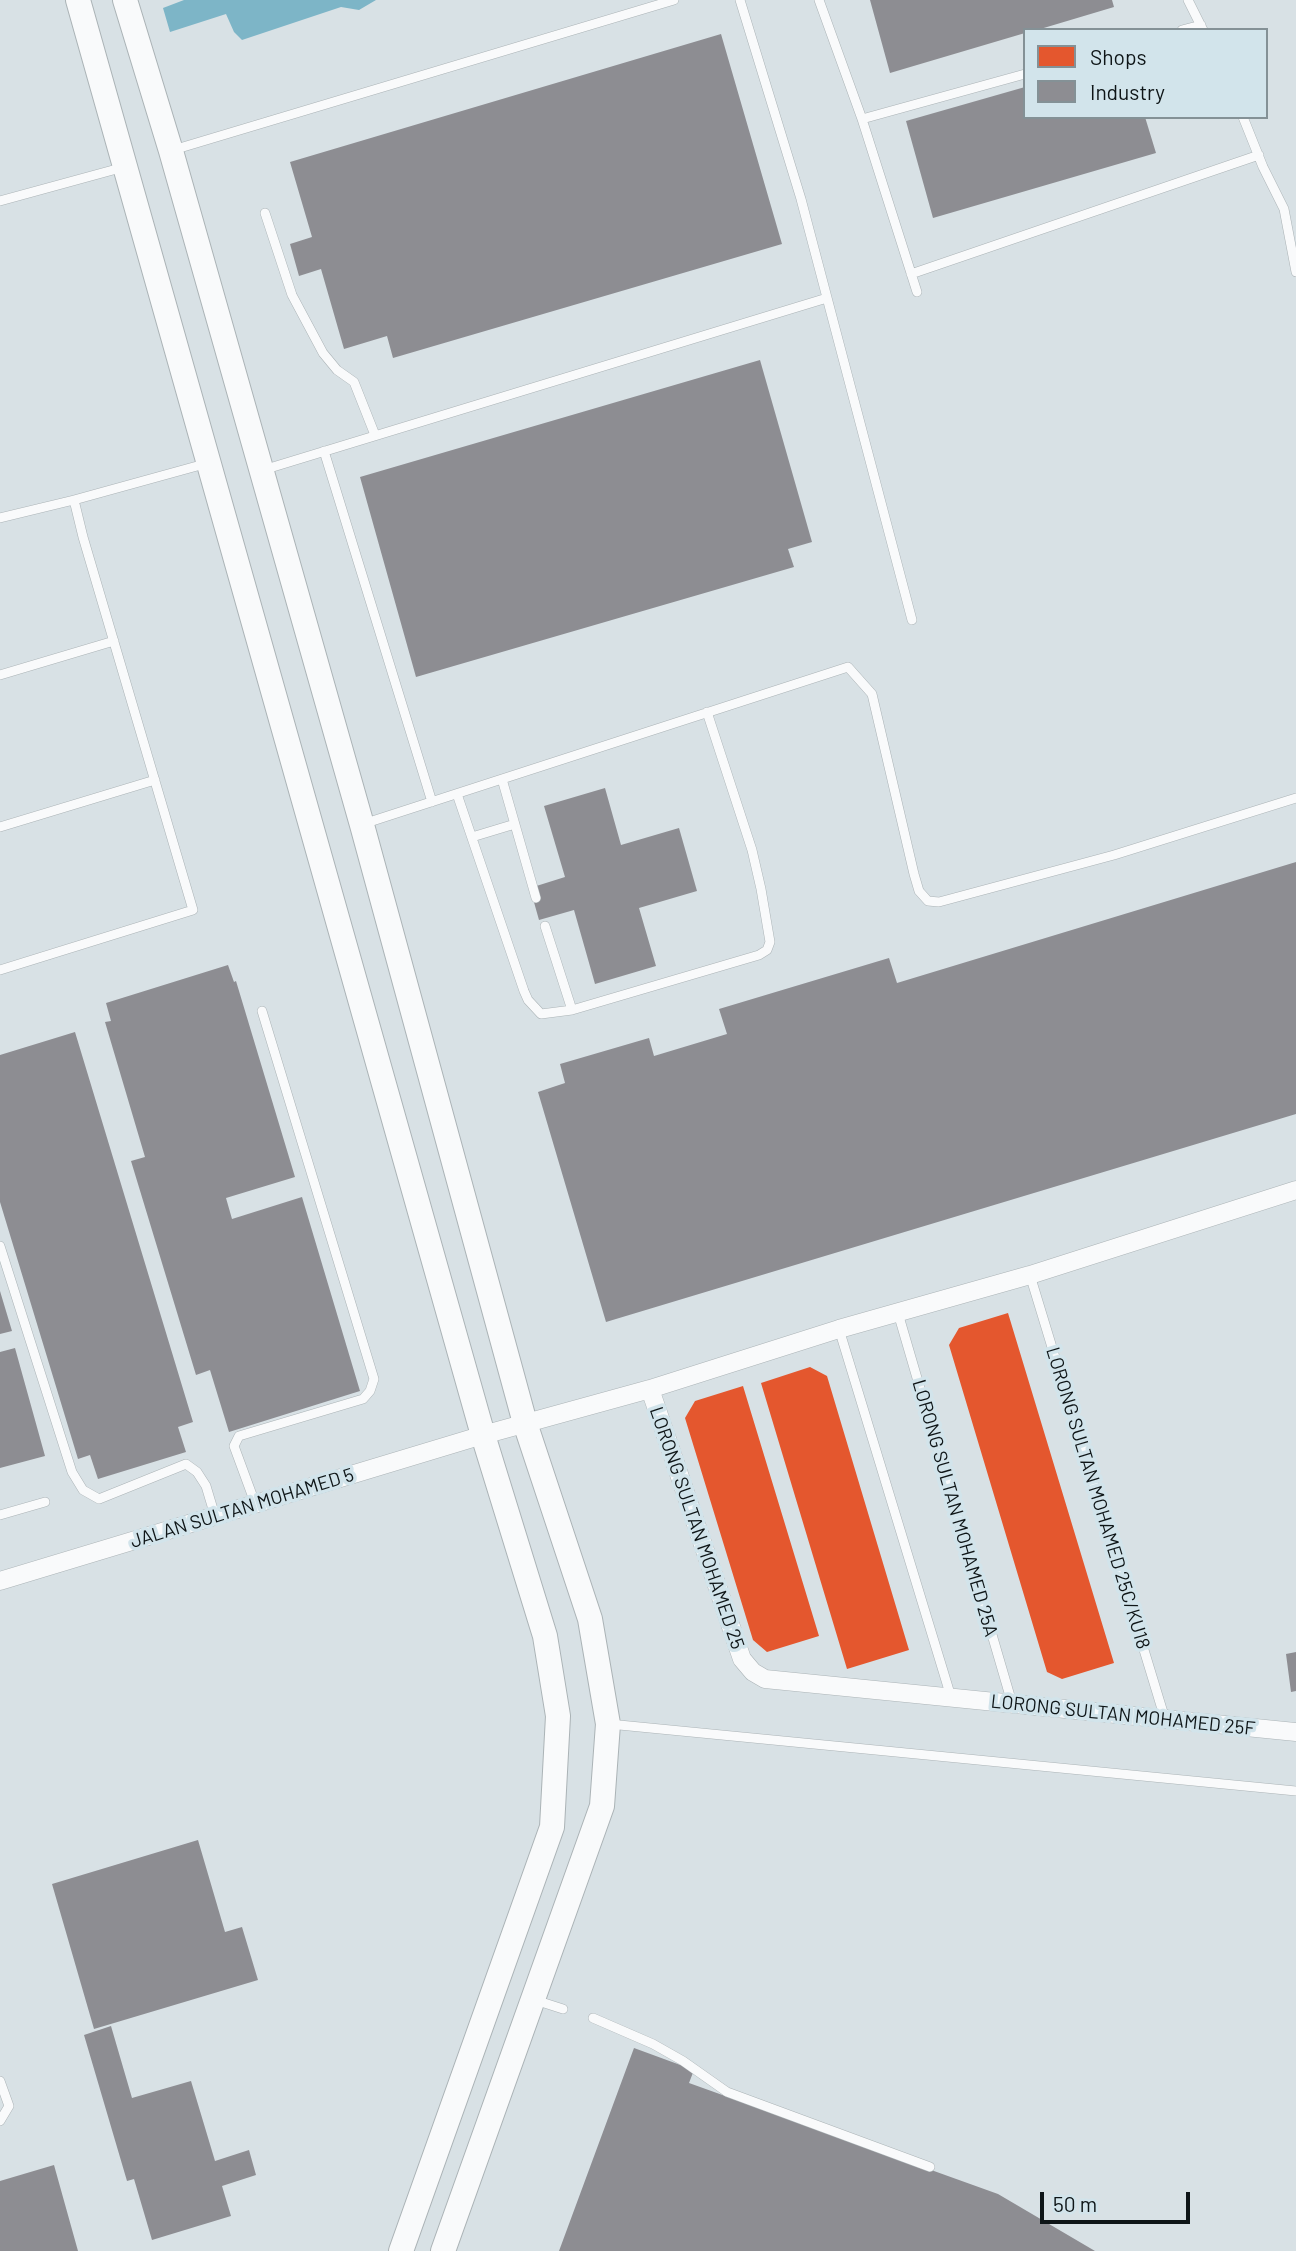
<!DOCTYPE html>
<html>
<head>
<meta charset="utf-8">
<style>
	body { margin:0 }
	#map { position:relative; width:1296px; height:2251px; overflow:hidden; background:#d8e1e5; font-family:Barlow,sans-serif }
	canvas { display:block }
	.legend { position:absolute; left:1023px; top:28px; width:245px; height:91px; box-sizing:border-box; background:#d2e4eb; border:2px solid #849196; margin:0; padding:9px 12px; list-style:none; font-size:21px; color:#0e1517 }
	.legend li { display:flex; align-items:center; gap:14px; height:35px }
	.legend b { width:35px; border:2px solid #849196 }
	.scale { position:absolute; left:1040px; top:2192px; width:150px; height:32px; box-sizing:border-box; border:4px solid #0e1517; border-top:0; padding-left:9px; font-size:21px; line-height:24px; white-space:nowrap; color:#0e1517; -webkit-text-stroke:5px #d2e4eb; paint-order:stroke }
</style>
</head>
<body>
<div id="map">
<canvas width="1296" height="2251"></canvas>
<ul class="legend">
<li><b style="height:19px;background:#e4572e"></b>Shops</li>
<li><b style="height:19px;background:#8d8d92"></b>Industry</li>
</ul>
<div class="scale">50 m</div>
</div>
<script>
const context = document.querySelector('canvas').getContext('2d');
context.lineJoin = 'round';
function fillPath(path, color) { context.fillStyle = color; context.fill(path, 'evenodd'); }
const shape = rows => new Path2D(rows.map(r => 'M' + r).join(''));
function strokePath(path, color, width, dash) { context.strokeStyle = color; context.lineWidth = width; context.lineCap = dash ? 'butt' : 'round'; context.setLineDash(dash || []); context.stroke(path); }
function write(font, color, halo, rows, align = 'center') {
  context.font = font + ' Barlow,sans-serif'; context.lineWidth = 7; context.setLineDash([]); context.textBaseline = 'middle'; context.strokeStyle = halo; context.fillStyle = color; for (const [text, x, y, turn = 0] of rows) {
    context.save(); context.translate(x, y); context.rotate((+turn || 0) * Math.PI / 180); context.textAlign = isNaN(turn) ? turn : align; if (halo) context.strokeText(text, 0, 0); context.fillText(text, 0, 0); context.restore();
  }
}
fillPath(shape([
	[184,0,376,0,359,10,341,7,242,40,234,32,226,14,170,32,163,8]
]), '#7db5c7');
fillPath(shape([
	[1008,1313,1114,1663,1062,1679,1047,1672,949,1345,959,1328],
	[810,1367,827,1376,909,1650,847,1669,761,1383],
	[743,1386,819,1636,767,1652,753,1640,685,1418,695,1401]
]), '#e4572e');
fillPath(shape([
	[870,0,1112,0,1114,7,1037,30,1025,30,1025,33,890,73],
	[721,34,782,244,393,358,387,336,344,349,321,269,299,276,290,244,312,237,290,162],
	[1025,87,1025,117,1145,117,1156,153,933,218,906,121],
	[760,360,812,542,788,549,794,567,416,677,360,477],
	[605,788,621,845,679,828,697,891,639,908,656,966,595,984,574,910,539,920,530,888,565,877,544,806],
	[1296,862,1296,1114,606,1322,538,1092,565,1083,560,1064,649,1038,654,1056,727,1034,719,1009,889,958,897,983],
	[228,965,234,982,236,981,295,1177,226,1198,232,1219,302,1197,360,1391,229,1432,210,1370,196,1375,131,1161,145,1157,105,1022,111,1021,106,1003],
	[75,1032,193,1422,178,1427,186,1452,98,1479,90,1455,78,1459,0,1202,0,1055],
	[0,1291,12,1331,0,1334],
	[15,1348,45,1456,0,1468,0,1352],
	[1296,1652,1296,1691,1291,1692,1286,1654],
	[198,1840,225,1932,242,1927,258,1980,94,2029,52,1884],
	[111,2026,132,2098,191,2081,215,2161,249,2150,256,2175,222,2186,231,2216,152,2240,134,2179,127,2181,84,2035],
	[634,2048,694,2070,689,2083,998,2194,1095,2251,559,2251],
	[54,2165,78,2251,0,2251,0,2181]
]), '#8d8d92');
const lane = shape([
	[740,0,801,199,912,620],
	[819,0,862,119,917,292],
	[1188,0,1203,30],
	[1182,30,1201,25],
	[1243,117,1263,167,1284,209,1296,272],
	[862,119,1025,74],
	[173,150,674,0],
	[0,201,124,167],
	[265,213,292,295,323,353,337,370,354,382,375,435],
	[911,274,1259,155],
	[324,451,432,802],
	[263,470,827,298],
	[0,518,74,500],
	[0,675,114,641],
	[502,779,536,898],
	[457,794,524,991,528,1000,541,1014,572,1010,759,955,767,950,770,942,761,889,752,850,707,712],
	[363,824,848,667,872,694,914,874,919,891,928,901,939,902,1114,855,1296,798],
	[0,827,155,780],
	[472,837,515,824],
	[545,926,572,1010],
	[0,970,193,910,83,537,74,500,208,463],
	[0,1246,72,1472,83,1490,99,1499,186,1464,197,1472,206,1486,215,1516],
	[1030,1275,1165,1719],
	[898,1313,1012,1703],
	[839,1329,951,1697],
	[255,1503,234,1446,239,1436,363,1399,370,1391,374,1379,262,1011],
	[0,1515,45,1502],
	[609,1724,1296,1791],
	[535,2000,563,2009],
	[593,2018,653,2044,683,2061,727,2092,930,2167],
	[0,2081,9,2106,0,2121]
]);
const street = shape([
	[650,1389,742,1659,753,1672,765,1679,1296,1732],
	[0,1581,483,1435,650,1389,839,1329,1030,1275,1296,1190]
]);
const secondary = shape([
	[78,0,483,1435,545,1636,558,1716,552,1827,401,2251],
	[125,0,171,151,362,825,525,1423,590,1619,608,1724,602,1806,443,2251]
]);
strokePath(lane, '#abb3b6', 10);
strokePath(street, '#abb3b6', 19);
strokePath(secondary, '#abb3b6', 26);
strokePath(lane, '#f9fafb', 9);
strokePath(street, '#f9fafb', 18);
strokePath(secondary, '#f9fafb', 24);
write('19px', '#0e1517', '#d2e4eb', [
	["LORONG SULTAN MOHAMED 25C/KU18",1098,1498,73],
	["JALAN SULTAN MOHAMED 5",242,1508,-17],
	["LORONG SULTAN MOHAMED 25A",955,1508,74],
	["LORONG SULTAN MOHAMED 25",697,1528,71],
	["LORONG SULTAN MOHAMED 25F",1123,1715,6]
]);
</script>
</body>
</html>
